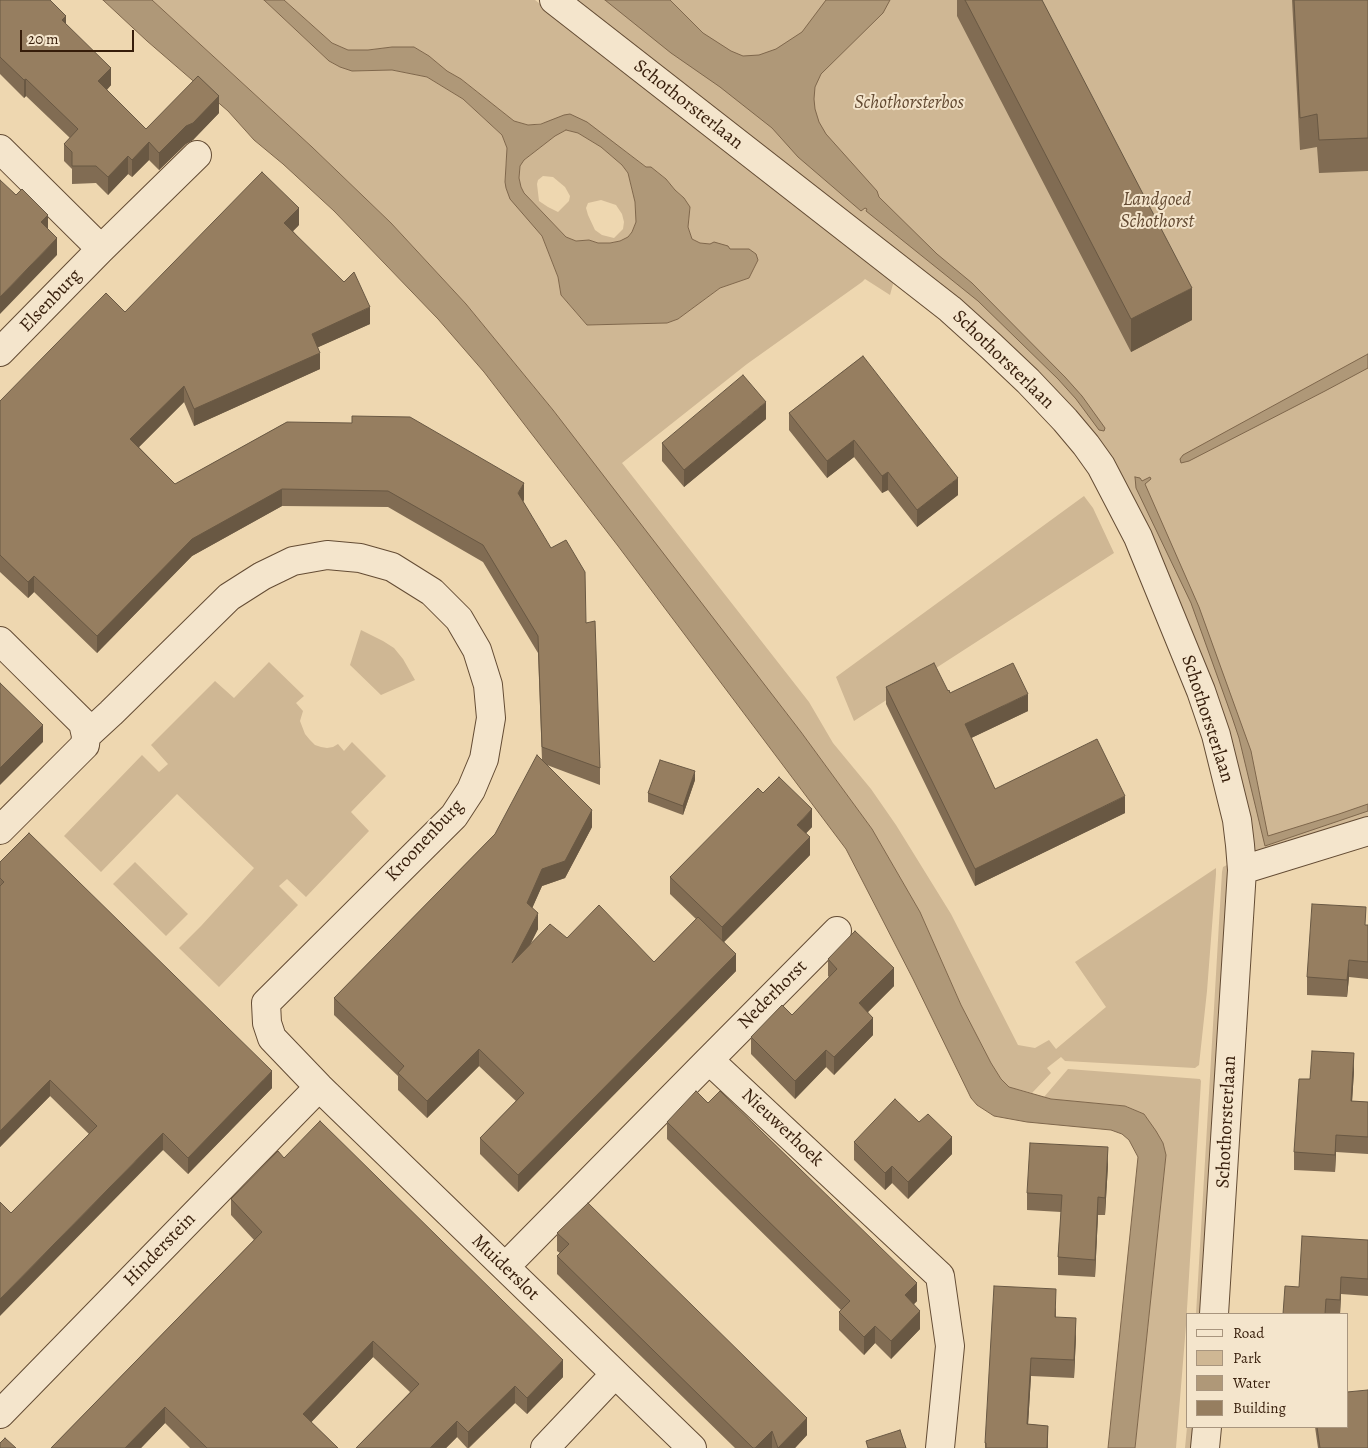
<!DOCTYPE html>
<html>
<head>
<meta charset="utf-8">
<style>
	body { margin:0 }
	#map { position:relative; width:1368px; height:1448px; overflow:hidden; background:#eed7b0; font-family:Alegreya,serif }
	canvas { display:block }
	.legend { position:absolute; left:1186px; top:1313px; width:162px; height:115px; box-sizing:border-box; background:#f4e5cc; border:1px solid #a8957e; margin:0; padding:6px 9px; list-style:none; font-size:15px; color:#361d0a }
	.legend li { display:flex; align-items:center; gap:10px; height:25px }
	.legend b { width:25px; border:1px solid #a8957e }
	.scale { position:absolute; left:20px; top:30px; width:114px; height:22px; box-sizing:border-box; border:2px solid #361d0a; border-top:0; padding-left:6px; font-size:15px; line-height:18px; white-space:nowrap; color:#361d0a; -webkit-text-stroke:4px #f4e5cc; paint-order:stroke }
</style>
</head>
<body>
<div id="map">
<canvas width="1368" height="1448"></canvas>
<ul class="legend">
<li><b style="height:6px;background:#f4e5cc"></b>Road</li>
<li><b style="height:14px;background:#cfb794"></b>Park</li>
<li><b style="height:14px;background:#af9878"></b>Water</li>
<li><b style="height:14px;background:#967e60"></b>Building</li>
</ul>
<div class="scale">20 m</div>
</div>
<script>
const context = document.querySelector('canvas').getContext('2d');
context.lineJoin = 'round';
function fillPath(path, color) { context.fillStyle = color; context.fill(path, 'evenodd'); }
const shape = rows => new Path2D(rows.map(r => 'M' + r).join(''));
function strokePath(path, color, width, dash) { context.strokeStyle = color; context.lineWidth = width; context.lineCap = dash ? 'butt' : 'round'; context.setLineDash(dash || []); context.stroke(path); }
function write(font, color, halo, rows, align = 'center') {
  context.font = font + ' Alegreya,serif'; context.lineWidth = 4; context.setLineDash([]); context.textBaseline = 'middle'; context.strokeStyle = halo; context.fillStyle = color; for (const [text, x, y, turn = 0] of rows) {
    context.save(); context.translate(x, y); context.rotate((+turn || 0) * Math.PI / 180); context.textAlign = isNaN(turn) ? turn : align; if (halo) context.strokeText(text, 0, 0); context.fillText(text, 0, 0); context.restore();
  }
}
fillPath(shape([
	[152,0,264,0,329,61,340,67,368,71,392,70,427,77,463,99,502,135,507,148,505,176,506,188,542,236,558,277,561,295,587,325,667,323,678,319,720,288,749,278,758,260,749,249,729,249,710,244,700,243,692,239,688,227,690,207,684,198,675,190,666,179,651,167,646,167,624,150,549,122,528,125,514,121,461,79,447,71,429,56,414,47,392,47,368,50,348,50,332,43,284,0,535,0,892,278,893,284,890,295,865,279,862,282,747,364,622,463,809,702,833,743,871,789,896,825,951,914,1018,1045,1035,1048,1049,1040,1056,1049,1106,1007,1075,962,1216,868,1216,874,1207,991,1199,1065,1195,1068,1065,1061,1061,1057,1047,1068,1051,1073,1032,1093,1009,1087,1001,1079,991,1063,961,1005,920,912,872,829,801,732,603,478,553,410,466,304,391,223,312,147],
	[569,0,1368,0,1368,826,1254,857,1104,453],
	[566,130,578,133,601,147,622,165,628,173,635,202,636,222,632,232,628,237,620,241,610,243,598,243,589,240,576,241,566,237,524,193,521,187,519,178,520,166,524,160,555,136],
	[543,176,553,177,565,187,570,196,569,201,558,212,548,207,539,201,537,184,538,180],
	[601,200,616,205,622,214,624,222,623,229,614,238,602,235,595,230,588,215,586,208,588,203],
	[1084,496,1093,508,1114,553,854,721,836,677],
	[361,630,383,641,394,648,403,659,415,680,381,695,350,665],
	[269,662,304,696,296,703,303,711,300,721,305,734,310,740,315,745,321,747,327,748,333,747,338,744,344,751,352,742,386,776,351,812,369,831,306,897,287,879,279,886,298,905,219,987,179,948,201,926,254,868,177,794,101,872,64,836,142,755,159,772,168,764,151,745,215,681,234,698],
	[135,862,188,914,166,936,113,884],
	[1227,865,1230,865,1206,1314,1196,1314,1222,872,1223,867],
	[1068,1069,1200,1079,1201,1081,1186,1325,1176,1448,1135,1448,1166,1155,1163,1143,1144,1114,1126,1106,1051,1099,1044,1097],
	[1187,1427,1197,1427,1195,1448,1185,1448]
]), '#cfb794');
const water = shape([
	[103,0,152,0,312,147,391,223,466,304,553,410,801,732,872,829,920,912,961,1005,991,1063,1001,1079,1009,1087,1051,1099,1125,1106,1144,1114,1156,1131,1163,1143,1166,1155,1135,1448,1108,1448,1138,1157,1129,1140,1122,1134,1111,1130,1027,1122,994,1116,977,1105,971,1098,913,979,846,849,618,546,484,372,438,319,334,211,283,164,254,140,228,111,147,41,103,0],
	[264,0,284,0,332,43,348,50,368,50,392,47,414,47,429,56,447,71,461,79,514,121,528,125,541,124,564,115,570,114,587,122,646,167,651,167,666,179,675,190,684,198,690,207,688,227,692,239,700,243,710,244,714,242,728,246,730,249,749,249,756,254,758,260,749,278,720,288,678,319,667,323,587,325,561,295,558,277,542,236,510,199,506,188,505,182,507,148,502,135,463,99,427,77,392,70,352,71,340,67,329,61,264,0],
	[566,130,578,133,601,147,622,165,628,173,635,202,636,222,632,232,628,237,620,241,610,243,598,243,589,240,576,241,566,237,524,193,521,187,519,178,520,166,524,160,555,136,566,130],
	[605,0,670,0,703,33,731,51,743,56,759,55,776,49,802,32,826,0,890,0,883,13,821,74,815,87,814,99,815,109,819,122,826,134,877,191,879,197,937,254,972,283,1065,377,1082,396,1105,428,1104,431,1099,430,1076,399,1058,379,978,301,866,211,867,209,865,208,861,211,798,157,772,128,720,87,671,53,605,0],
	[1368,354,1368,368,1325,391,1189,461,1181,463,1180,459,1183,455,1368,354],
	[1135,477,1140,478,1142,481,1150,477,1151,479,1145,484,1199,607,1251,751,1268,836,1339,814,1368,804,1368,811,1265,846,1239,738,1232,717,1191,603,1136,488,1135,477]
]);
fillPath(water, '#af9878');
strokePath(water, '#7f674c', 1);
const street = shape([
	[554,0,950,309,991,346,1028,381,1065,420,1086,445,1101,466,1138,537,1201,691,1216,735,1237,820,1240,845,1242,870,1214,1314],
	[0,149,101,249,0,352],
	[101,249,197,155],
	[0,641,83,723,86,736],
	[0,830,85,745,86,736,111,713,229,597,262,576,293,561,327,555,360,558,392,567,432,592,459,619,477,650,488,685,491,718,484,759,471,790,454,816,266,1003,267,1023,272,1038,319,1087,692,1448],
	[1242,870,1368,831],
	[709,1060,837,931],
	[505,1267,709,1060,940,1276,950,1346,940,1448],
	[0,1414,319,1087],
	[545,1448,615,1374],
	[1205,1448,1207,1427]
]);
strokePath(street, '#644c34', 30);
strokePath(street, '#f4e5cc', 28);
fillPath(shape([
	[0,0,66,24,111,85,107,90,146,129,219,113,193,140,186,144,159,170,149,160,132,177,128,174,108,195,96,183,72,184,72,169,64,161,64,144,70,138,26,96,24,98,0,74],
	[957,0,1042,0,1192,320,1131,352,957,16],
	[1292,0,1368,0,1368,171,1319,173,1317,147,1300,150],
	[299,225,293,231,370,324,318,347,320,369,194,426,184,402,139,447,175,484,287,422,524,500,523,501,586,623,600,768,600,785,547,765,592,827,565,878,542,886,532,908,538,929,530,945,567,938,654,962,696,919,670,894,670,877,763,793,812,827,806,833,810,855,724,942,736,971,518,1192,480,1154,480,1138,516,1101,479,1066,427,1118,398,1090,398,1076,334,1015,334,998,495,834,542,760,538,653,483,562,388,507,282,506,192,556,97,653,34,592,28,598,0,572,0,401,125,312],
	[863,356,958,495,917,527,888,490,882,493,854,457,827,478,789,430,789,413],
	[766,419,684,487,662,461,662,443],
	[886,687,948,691,950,693,1028,711,971,738,995,789,1125,813,975,886,886,704],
	[695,780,683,815,648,802,648,793],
	[0,862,272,1088,188,1174,163,1150,11,1213,89,1134,50,1096,0,1147],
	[1366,925,1368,925,1368,979,1349,977,1347,997,1307,995,1307,977],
	[828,959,894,986,868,1012,873,1035,834,1075,826,1067,795,1099,751,1054,751,1037,792,1015,829,977,828,976],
	[1354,1071,1352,1101,1368,1102,1368,1154,1336,1152,1335,1172,1294,1170,1294,1152,1310,1079],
	[667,1122,917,1301,914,1304,920,1329,891,1359,875,1343,864,1355,839,1330,839,1312,841,1310,667,1139],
	[854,1142,952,1154,908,1199,892,1183,885,1190,854,1160],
	[284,1158,563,1377,527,1414,515,1403,469,1448,467,1448,457,1437,446,1448,356,1448,410,1392,373,1357,311,1422,338,1448,190,1448,165,1423,141,1448,51,1448,254,1240,231,1215,231,1199],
	[1108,1165,1105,1215,1098,1215,1095,1277,1058,1275,1058,1257,1061,1212,1027,1210,1027,1193],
	[557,1233,807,1435,795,1448,735,1448,557,1274,557,1256,560,1253,557,1251],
	[1368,1240,1368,1296,1341,1294,1340,1314,1283,1314,1299,1287],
	[1056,1307,1056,1317,1076,1336,1074,1378,1031,1376,1028,1424,1048,1426,1048,1448,985,1448,985,1443],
	[1315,1427,1347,1427,1368,1448,1318,1448]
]), '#816c53');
fillPath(shape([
	[66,16,66,33,62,20],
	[111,68,111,85,98,99,98,81],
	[26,79,26,96,24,98,24,80],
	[219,96,219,113,193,140,186,144,159,170,159,153,186,126],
	[149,142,149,160,132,177,132,160],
	[128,156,128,174,108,195,108,177],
	[299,208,299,225,284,240,284,223],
	[48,215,48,232,41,222],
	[57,238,57,255,0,314,0,297],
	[1192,288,1192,320,1131,352,1131,319],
	[370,307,370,324,312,350,312,334],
	[320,353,320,369,194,426,194,409],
	[184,386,184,402,130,456,130,439],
	[766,402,766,419,684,487,684,470],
	[854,440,854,457,827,478,827,461],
	[888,472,888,490,882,493,882,476],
	[958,478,958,495,917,527,917,510],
	[524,483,524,500,518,510,518,493],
	[282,489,282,506,192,556,97,653,97,636,192,539],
	[34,576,34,592,28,598,28,582],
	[1028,694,1028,711,965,741,965,724],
	[43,725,43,742,0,785,0,768],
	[695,771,695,780,683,815,683,806],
	[1125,796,1125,813,975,886,975,869],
	[812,809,812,827,797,843,797,825],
	[592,810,592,827,565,878,542,886,527,920,527,903,542,869],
	[810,837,810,855,722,944,722,927],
	[538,913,538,929,512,980,512,963],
	[736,954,736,971,518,1192,518,1175],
	[1349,960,1349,977,1347,997,1347,980],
	[894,968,894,986,859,1021,859,1003],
	[873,1018,873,1035,834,1075,834,1057],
	[479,1049,479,1066,427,1118,427,1101],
	[826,1050,826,1067,795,1099,795,1081],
	[1354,1053,1354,1071,1351,1118,1351,1101],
	[272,1071,272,1088,188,1174,188,1158],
	[50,1080,50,1096,0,1147,0,1131],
	[163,1133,163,1150,0,1316,0,1299],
	[1336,1135,1336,1152,1335,1172,1335,1155],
	[952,1137,952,1154,908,1199,908,1182],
	[1108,1147,1108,1165,1105,1215,1105,1198],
	[892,1166,892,1183,885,1190,885,1173],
	[1098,1197,1098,1215,1095,1277,1095,1260],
	[1341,1277,1341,1294,1340,1314,1340,1300],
	[917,1283,917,1301,905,1313,905,1295],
	[920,1311,920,1329,891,1359,891,1341],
	[1076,1318,1076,1336,1074,1378,1074,1360],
	[875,1326,875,1343,864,1355,864,1337],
	[373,1341,373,1357,303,1431,303,1414],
	[1031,1358,1031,1376,1027,1442,1027,1424],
	[563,1360,563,1377,527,1414,527,1398],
	[515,1386,515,1403,468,1448,468,1432],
	[165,1407,165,1423,141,1448,125,1448],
	[807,1418,807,1435,795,1448,778,1448],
	[457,1421,457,1437,446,1448,430,1448],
	[772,1431,772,1448,755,1448]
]), '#695843');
const building = shape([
	[0,0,50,0,66,16,62,20,111,68,98,81,146,129,198,76,219,96,193,123,186,126,159,153,149,142,132,160,128,156,108,177,96,166,72,166,72,152,64,144,78,129,26,79,24,80,0,57,0,0],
	[965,0,1042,0,1192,288,1131,319,965,0],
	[1294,0,1368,0,1368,138,1319,140,1317,114,1300,118,1294,0],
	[262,172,299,208,284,223,344,282,354,272,370,307,312,334,320,353,194,409,184,386,130,439,175,484,287,422,352,423,352,416,410,417,524,483,518,493,551,548,566,540,585,572,586,623,595,621,600,768,542,747,538,636,483,545,388,491,282,489,192,539,97,636,34,576,28,582,0,555,0,401,106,293,125,312,262,172],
	[0,180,16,195,22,189,48,215,41,222,57,238,0,297,0,180],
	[863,356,958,478,917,510,888,472,882,476,854,440,827,461,789,413,863,356],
	[743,375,766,402,684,470,662,443,743,375],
	[934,663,948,691,949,690,950,693,1013,663,1028,694,965,724,995,789,1097,739,1125,796,975,869,886,687,934,663],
	[0,683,43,725,0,768,0,683],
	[537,755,592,810,565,861,542,869,527,903,538,913,512,963,550,924,567,938,599,905,654,962,698,917,736,954,518,1175,480,1138,524,1093,479,1049,427,1101,398,1073,404,1066,334,998,495,834,537,755],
	[660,760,695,771,683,806,648,793,660,760],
	[779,777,812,809,797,825,810,837,722,927,670,877,758,788,763,793,779,777],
	[29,833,272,1071,188,1158,163,1133,0,1299,0,1202,11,1213,97,1126,50,1080,0,1131,0,886,4,882,0,878,0,862,29,833],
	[1312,904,1366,907,1365,925,1368,925,1368,962,1349,960,1347,980,1307,977,1312,904],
	[855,931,894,968,859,1003,873,1018,834,1057,826,1050,795,1081,751,1037,782,1005,792,1015,837,969,828,959,855,931],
	[1312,1051,1354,1053,1351,1101,1368,1102,1368,1137,1336,1135,1335,1155,1294,1152,1299,1079,1310,1079,1312,1051],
	[696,1091,708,1103,720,1091,917,1283,905,1295,920,1311,891,1341,875,1326,864,1337,839,1312,850,1301,667,1122,696,1091],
	[895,1099,919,1122,928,1114,952,1137,908,1182,892,1166,885,1173,854,1142,895,1099],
	[320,1121,563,1360,527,1398,515,1386,468,1432,457,1421,430,1448,356,1448,419,1384,373,1341,303,1414,338,1448,207,1448,165,1407,125,1448,51,1448,262,1232,231,1199,278,1151,284,1158,320,1121],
	[1030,1143,1108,1147,1105,1198,1098,1197,1095,1260,1058,1257,1062,1195,1027,1193,1030,1143],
	[588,1203,807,1418,778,1448,772,1431,755,1448,753,1448,557,1256,569,1244,557,1233,588,1203],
	[1302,1236,1368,1240,1368,1279,1341,1277,1340,1300,1326,1299,1325,1314,1283,1314,1285,1286,1299,1287,1302,1236],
	[994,1286,1056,1289,1055,1317,1076,1318,1074,1360,1031,1358,1027,1424,1048,1426,1047,1448,986,1448,986,1443,985,1443,994,1286],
	[1368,1390,1368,1448,1320,1448,1317,1427,1347,1427,1347,1392,1368,1390],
	[900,1430,906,1448,868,1448,866,1441,900,1430],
	[5,1438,16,1448,0,1448,0,1443,5,1438]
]);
fillPath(building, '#967e60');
strokePath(building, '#695843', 1);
write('italic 19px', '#644b33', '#f4e5cc', [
	["Schothorsterbos",909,103],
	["Landgoed",1157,200],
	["Schothorst",1157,222]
]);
write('19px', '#361d0a', '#f4e5cc', [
	["Schothorsterlaan",688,105,38],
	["Elsenburg",51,301,-46],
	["Schothorsterlaan",1003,360,44],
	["Schothorsterlaan",1207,719,72],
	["Kroonenburg",425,841,-47],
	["Nederhorst",773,995,-45],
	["Schothorsterlaan",1227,1122,-87],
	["Nieuwerhoek",782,1128,43],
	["Hinderstein",160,1250,-46],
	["Muiderslot",505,1268,44]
]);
</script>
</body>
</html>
